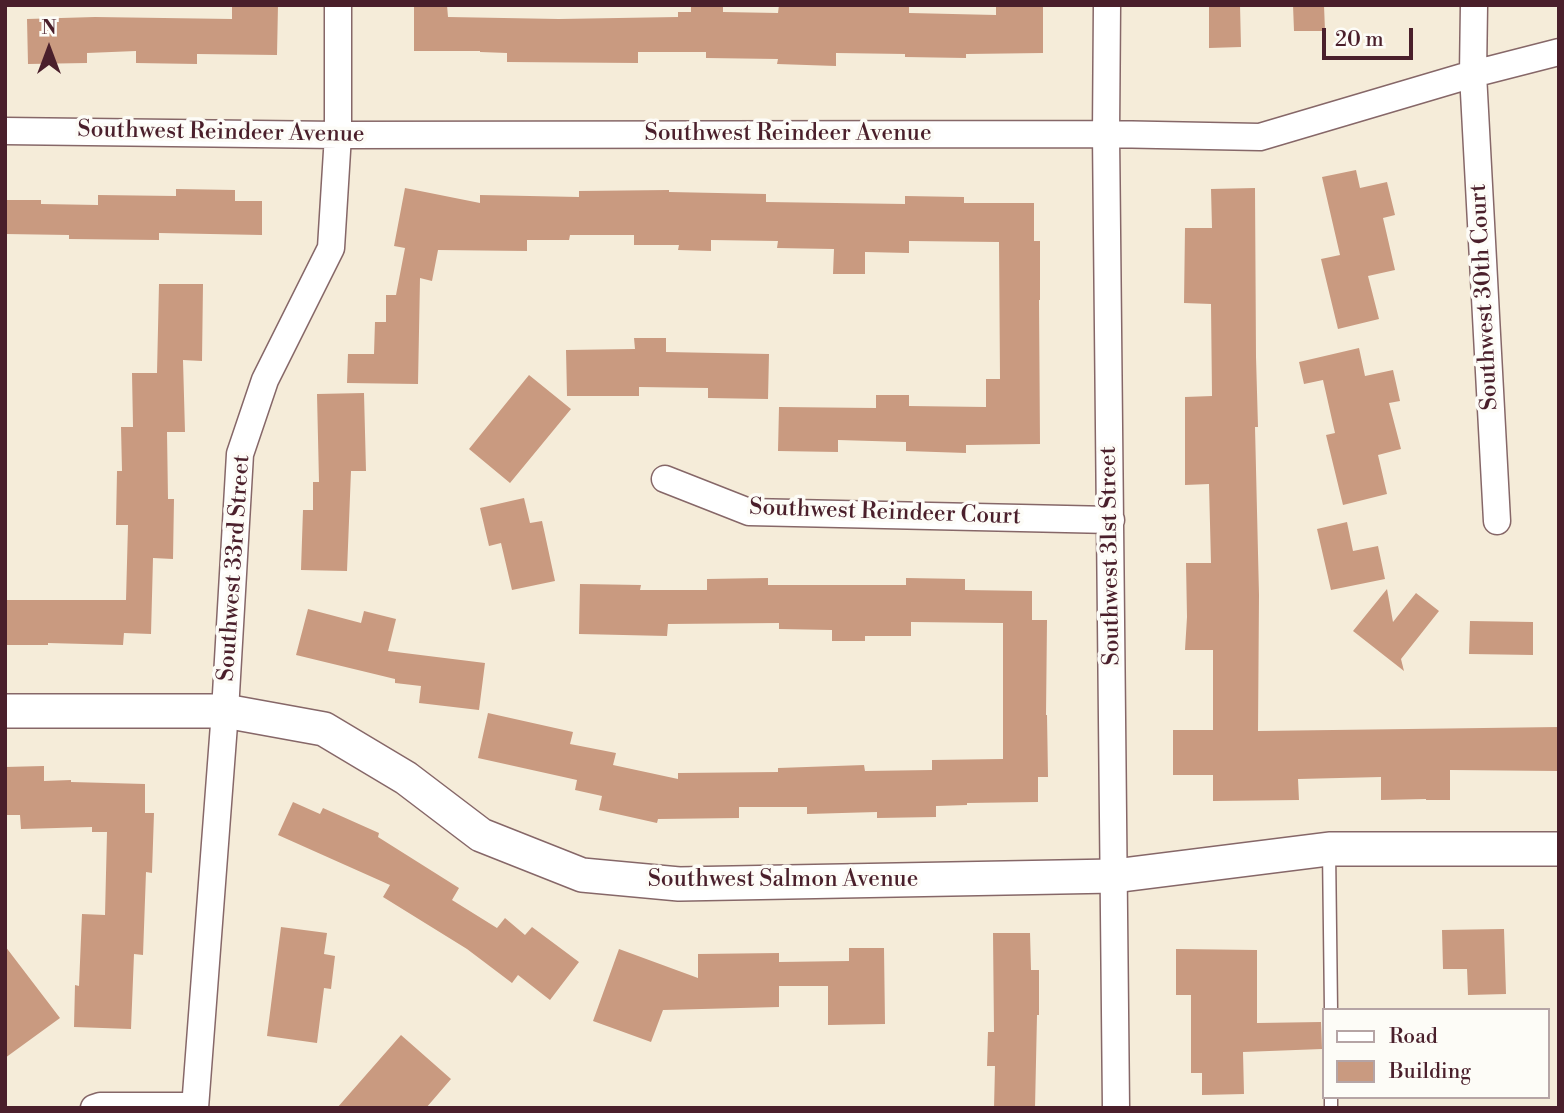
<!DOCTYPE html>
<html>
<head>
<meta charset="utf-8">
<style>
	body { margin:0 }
	#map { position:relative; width:1564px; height:1113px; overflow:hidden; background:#f5ecd9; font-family:"Libre Bodoni",serif }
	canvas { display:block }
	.frame { position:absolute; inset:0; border:7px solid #4a1f2b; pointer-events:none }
	.legend { position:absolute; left:1322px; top:1008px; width:228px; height:91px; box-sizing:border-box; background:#fdfcf7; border:2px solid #b5a4a5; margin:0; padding:9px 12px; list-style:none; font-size:21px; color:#4a1f2b }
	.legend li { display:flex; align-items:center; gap:14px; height:35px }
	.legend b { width:35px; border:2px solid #b5a4a5 }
	.north { position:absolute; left:14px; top:14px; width:70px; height:70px; -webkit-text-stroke:5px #fdfcf7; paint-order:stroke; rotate:0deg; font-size:19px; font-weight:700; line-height:28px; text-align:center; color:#4a1f2b }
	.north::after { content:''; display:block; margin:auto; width:24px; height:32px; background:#4a1f2b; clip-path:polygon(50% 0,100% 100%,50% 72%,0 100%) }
	.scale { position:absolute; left:1322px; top:28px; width:91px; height:32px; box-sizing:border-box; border:4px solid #4a1f2b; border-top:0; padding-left:9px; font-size:21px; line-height:24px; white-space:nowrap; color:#4a1f2b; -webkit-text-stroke:5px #fdfcf7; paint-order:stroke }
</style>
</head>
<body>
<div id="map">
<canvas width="1564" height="1113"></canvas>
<div class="frame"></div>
<ul class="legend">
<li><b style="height:9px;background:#fff"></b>Road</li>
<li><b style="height:19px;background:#c99a80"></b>Building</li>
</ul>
<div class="north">N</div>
<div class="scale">20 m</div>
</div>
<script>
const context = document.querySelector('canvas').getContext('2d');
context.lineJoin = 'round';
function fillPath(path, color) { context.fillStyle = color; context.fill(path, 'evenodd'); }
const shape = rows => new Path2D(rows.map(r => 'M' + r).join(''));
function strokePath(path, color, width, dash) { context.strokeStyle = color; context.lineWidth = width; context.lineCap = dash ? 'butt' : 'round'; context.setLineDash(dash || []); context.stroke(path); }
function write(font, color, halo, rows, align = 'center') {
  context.font = font + ' "Libre Bodoni",serif'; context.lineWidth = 7; context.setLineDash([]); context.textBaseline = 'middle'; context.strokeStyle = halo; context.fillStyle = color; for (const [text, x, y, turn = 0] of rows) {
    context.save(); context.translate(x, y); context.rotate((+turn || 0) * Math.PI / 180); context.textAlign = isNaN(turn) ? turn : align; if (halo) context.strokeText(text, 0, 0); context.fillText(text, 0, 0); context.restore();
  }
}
fillPath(shape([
	[232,5,278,5,277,55,197,54,197,64,136,63,136,51,87,53,87,63,28,64,27,19,95,17,232,19],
	[414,5,447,5,448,17,559,19,678,17,678,12,691,12,691,5,723,5,723,12,778,13,779,5,909,5,909,13,996,15,996,5,1043,5,1043,53,966,54,966,58,905,57,905,54,836,53,836,66,777,64,778,59,706,58,706,52,638,52,638,63,507,62,507,53,480,52,480,51,414,51],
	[1209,5,1240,5,1241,47,1209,48],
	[1293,5,1324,5,1325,31,1294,31],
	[1356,170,1360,188,1387,182,1395,215,1383,218,1395,270,1368,276,1379,319,1338,329,1321,259,1340,255,1322,177],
	[405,188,480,203,480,195,579,197,579,191,669,190,669,192,766,194,766,202,905,204,905,196,964,197,964,203,1034,203,1034,241,1040,241,1040,300,1039,300,1040,444,966,445,966,453,906,451,906,442,838,440,838,452,778,451,779,407,876,408,876,395,909,395,909,406,986,407,986,379,1000,379,999,242,909,241,909,253,865,252,865,274,833,274,834,249,777,248,778,241,711,240,711,251,678,250,679,245,634,245,634,235,570,235,569,240,527,240,527,251,438,250,432,281,420,278,418,384,347,383,348,354,374,354,375,322,386,322,386,295,396,295,405,248,394,246],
	[1255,188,1256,357,1258,427,1255,427,1259,595,1258,731,1559,727,1559,771,1450,770,1450,800,1426,800,1426,799,1381,800,1381,777,1298,779,1299,800,1213,801,1213,775,1173,775,1173,730,1213,730,1213,650,1185,650,1187,617,1186,563,1211,563,1209,484,1185,485,1185,397,1212,396,1211,304,1184,303,1185,228,1212,228,1211,189],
	[176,189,235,190,235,201,262,201,262,235,159,233,159,240,69,239,69,235,5,234,5,200,41,200,41,204,98,205,98,195,176,196],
	[159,284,203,284,202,361,183,360,185,432,167,432,168,499,174,499,173,559,153,558,151,634,124,633,123,645,48,643,48,645,5,645,5,600,126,600,128,525,116,525,117,471,122,471,121,427,133,427,132,373,157,373],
	[634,338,666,338,666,352,769,354,768,399,708,398,708,388,639,387,639,396,567,396,566,350,635,349],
	[1359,348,1365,376,1393,370,1400,401,1389,403,1401,449,1378,455,1387,494,1343,505,1326,435,1335,433,1323,380,1304,384,1299,362],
	[529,375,571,409,510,483,469,449],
	[364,393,366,471,351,471,347,571,301,570,303,510,313,510,313,482,319,482,317,394],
	[524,498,530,523,542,521,555,581,512,590,501,543,489,546,480,508],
	[1347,522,1353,551,1378,546,1385,579,1331,590,1317,529],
	[768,578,768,585,906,585,906,578,965,579,965,590,1032,591,1032,620,1047,620,1046,715,1047,715,1048,777,1038,777,1038,802,967,803,967,805,936,806,936,817,877,818,877,812,807,814,807,807,739,807,739,818,658,819,657,823,599,810,602,796,575,790,577,780,478,758,488,713,573,732,570,744,616,753,613,765,678,779,678,773,778,772,778,768,864,765,865,771,932,770,932,760,1003,759,1003,623,911,622,911,636,865,636,865,641,832,641,832,630,779,629,779,623,668,624,667,636,579,634,580,584,641,585,640,590,707,590,707,579],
	[1387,589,1393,622,1416,593,1439,611,1401,659,1404,671,1353,631],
	[308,609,361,623,364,611,396,619,388,651,485,663,479,710,419,703,421,686,395,683,395,679,296,655],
	[1470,621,1533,622,1533,655,1469,654],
	[44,766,44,781,71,780,71,782,145,784,145,813,154,813,152,873,146,872,143,955,134,954,131,1029,74,1027,75,985,79,986,82,914,105,915,107,832,92,832,92,827,21,829,20,815,5,815,5,767],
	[293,802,320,814,323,808,379,833,378,837,459,888,452,900,497,928,505,918,525,935,532,927,579,962,550,1000,518,975,512,983,467,949,383,897,390,885,278,835],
	[281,927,327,933,324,954,335,956,331,989,324,988,317,1043,267,1036],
	[1504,929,1506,994,1468,995,1467,969,1443,969,1442,930],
	[993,933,1030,933,1031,970,1039,970,1039,1015,1037,1015,1035,1108,994,1108,995,1066,987,1066,988,1032,994,1032],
	[5,946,60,1018,5,1058],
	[849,948,884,948,885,1024,828,1025,828,986,779,986,779,1007,663,1010,651,1042,593,1021,619,949,698,978,698,954,779,953,779,962,849,961],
	[1176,949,1257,950,1257,1023,1321,1022,1322,1049,1243,1052,1244,1094,1202,1095,1202,1073,1191,1073,1191,995,1176,995],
	[401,1035,451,1079,426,1108,337,1108]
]), '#c99a80');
const service = shape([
	[1329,849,1331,1010],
	[1331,1097,1331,1108]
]);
const minor = shape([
	[1107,5,1106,134,1116,1108],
	[1474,5,1473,74,1497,521],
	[5,131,338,135,1106,134,1260,137,1473,74,1559,52],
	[665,479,749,512,1111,520],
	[94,1108,100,1106,194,1106],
	[195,1108,225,711,240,454,265,380,331,248,338,135,338,5]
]);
const tertiary = shape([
	[5,711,225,711,324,729,406,778,481,835,582,875,679,884,1114,876,1329,849,1559,849]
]);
strokePath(service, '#866768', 15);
strokePath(minor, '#866768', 29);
strokePath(tertiary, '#866768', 36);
strokePath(service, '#fff', 12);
strokePath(minor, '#fff', 26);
strokePath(tertiary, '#fff', 33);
write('23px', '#4a1f2b', '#fdfcf7', [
	["Southwest Reindeer Avenue",221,133,1],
	["Southwest Reindeer Avenue",788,134],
	["Southwest 30th Court",1485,297,-93],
	["Southwest Reindeer Court",885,513,2],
	["Southwest 31st Street",1111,556,-91],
	["Southwest 33rd Street",235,568,-86],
	["Southwest Salmon Avenue",783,880]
]);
</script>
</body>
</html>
